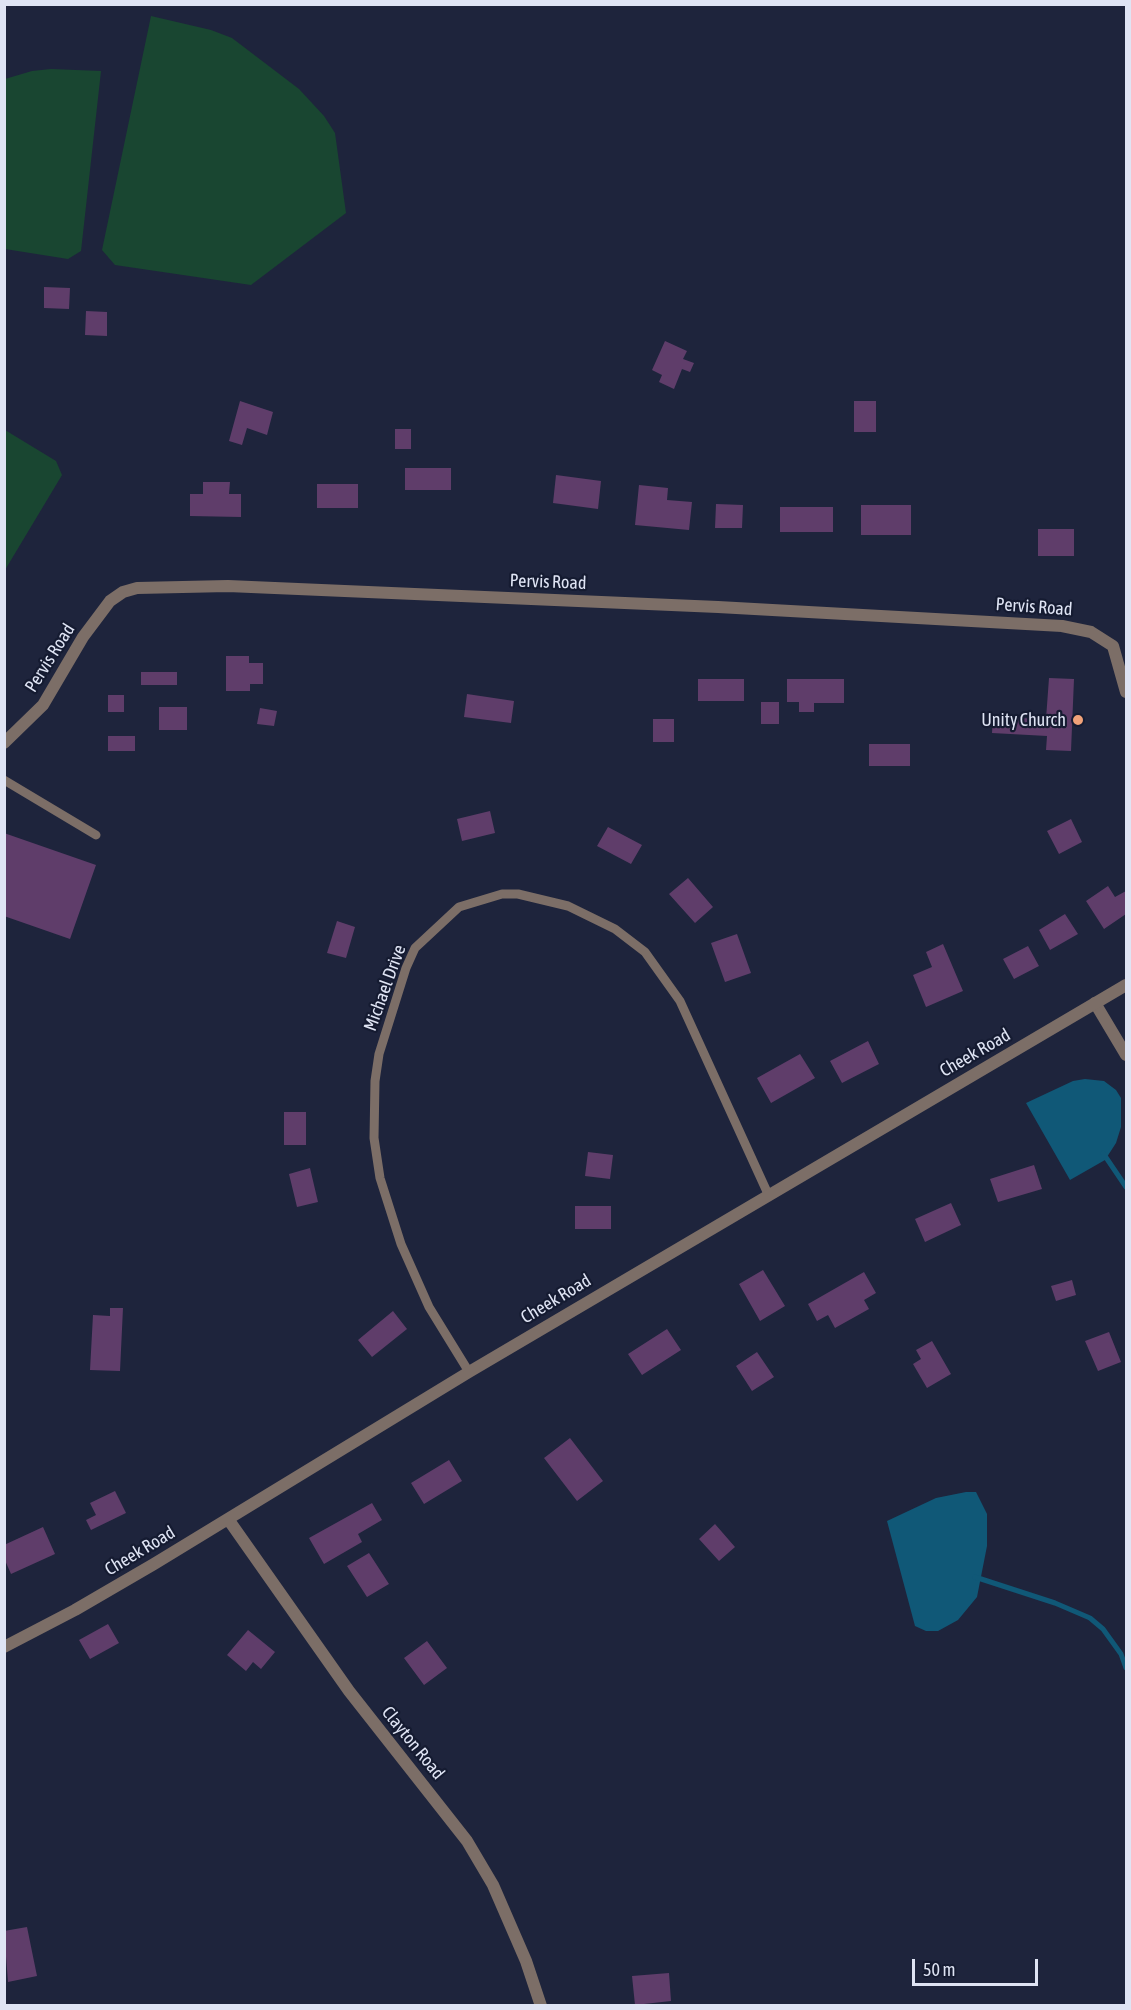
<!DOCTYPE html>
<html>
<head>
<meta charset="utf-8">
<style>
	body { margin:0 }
	#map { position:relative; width:1131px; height:2010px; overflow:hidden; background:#1e243c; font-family:"Asap Condensed",sans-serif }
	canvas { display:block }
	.frame { position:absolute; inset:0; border:6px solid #dfe4f4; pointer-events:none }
	.scale { position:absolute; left:912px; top:1959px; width:126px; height:27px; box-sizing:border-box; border:3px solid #dfe4f4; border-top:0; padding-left:8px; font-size:18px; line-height:21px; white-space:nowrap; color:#dfe4f4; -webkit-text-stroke:4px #151b31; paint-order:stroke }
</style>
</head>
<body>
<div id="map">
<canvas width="1131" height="2010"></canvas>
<div class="frame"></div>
<div class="scale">50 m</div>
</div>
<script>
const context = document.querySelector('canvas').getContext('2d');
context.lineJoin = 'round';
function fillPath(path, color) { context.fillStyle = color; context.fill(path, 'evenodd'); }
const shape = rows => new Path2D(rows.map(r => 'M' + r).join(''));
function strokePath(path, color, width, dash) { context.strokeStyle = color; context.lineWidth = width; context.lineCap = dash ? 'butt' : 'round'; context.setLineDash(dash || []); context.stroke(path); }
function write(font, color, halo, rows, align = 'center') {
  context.font = font + ' "Asap Condensed",sans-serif'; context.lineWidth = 4.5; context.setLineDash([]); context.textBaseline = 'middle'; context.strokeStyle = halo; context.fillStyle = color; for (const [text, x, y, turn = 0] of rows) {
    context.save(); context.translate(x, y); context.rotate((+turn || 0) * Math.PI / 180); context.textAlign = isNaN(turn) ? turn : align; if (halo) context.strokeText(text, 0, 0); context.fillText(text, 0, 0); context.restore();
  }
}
fillPath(shape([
	[151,16,211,30,232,38,299,89,324,116,335,133,346,213,251,285,115,265,102,250],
	[51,69,101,71,81,251,68,259,5,249,5,79,32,71],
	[5,430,56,461,62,475,5,570]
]), '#194631');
fillPath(shape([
	[1085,1079,1104,1081,1116,1090,1121,1098,1121,1127,1116,1143,1105,1160,1070,1180,1026,1103,1073,1081],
	[966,1492,976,1492,987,1514,987,1546,977,1597,958,1620,938,1631,926,1631,915,1626,887,1521,936,1498]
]), '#105877');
strokePath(shape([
	[1103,1153,1126,1187],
	[975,1577,1055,1603,1090,1618,1103,1629,1121,1654,1126,1668]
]), '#105877', 5);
fillPath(shape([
	[44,287,70,288,69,309,44,308],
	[86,311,107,312,107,336,85,335],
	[665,341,687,351,683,359,694,363,690,372,682,369,674,389,659,382,662,375,652,370],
	[240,401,273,412,267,435,247,428,242,445,229,441],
	[854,401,876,401,876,432,854,432],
	[395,429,411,429,411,449,395,449],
	[405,468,451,468,451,490,405,490],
	[556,475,601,481,598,509,553,503],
	[203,482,230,482,229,494,241,494,241,517,190,516,190,494,203,494],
	[317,484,358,484,358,508,317,508],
	[639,485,668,488,667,500,692,502,689,530,635,525],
	[716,504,743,505,742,528,715,528],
	[861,505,911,505,911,535,861,535],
	[780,507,833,507,833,532,780,532],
	[1038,529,1074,529,1074,556,1038,556],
	[226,656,249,656,249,663,263,663,263,684,250,684,250,691,226,691],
	[141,672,177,672,177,685,141,685],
	[1049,678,1074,679,1071,751,1046,750,1047,736,992,733,993,717,1046,719],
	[698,679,744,679,744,701,698,701],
	[787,679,844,679,844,703,814,703,814,712,799,712,799,702,787,702],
	[467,694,514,701,511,723,464,717],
	[108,695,124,695,124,712,108,712],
	[761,702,779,702,779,724,761,724],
	[159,707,187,707,187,730,159,730],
	[260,708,277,711,274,726,257,724],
	[653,719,674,719,674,742,653,742],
	[108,736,135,736,135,751,108,751],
	[869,744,910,744,910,766,869,766],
	[490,811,495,833,462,841,457,819],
	[1071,819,1082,842,1059,854,1047,831],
	[608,827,642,845,631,864,597,846],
	[4,833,96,865,70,939,4,916],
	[688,878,713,907,695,923,669,894],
	[1108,886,1115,897,1126,891,1126,914,1104,929,1086,901],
	[1065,914,1078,934,1050,950,1039,930],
	[337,921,355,927,346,958,327,953],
	[737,934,751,973,725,982,711,943],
	[943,944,963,991,926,1007,913,975,932,967,926,952],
	[1028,946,1039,966,1014,979,1003,959],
	[868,1041,879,1064,842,1083,830,1061],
	[800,1054,815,1078,771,1103,757,1078],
	[284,1112,306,1112,306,1145,284,1145],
	[588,1152,613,1155,610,1179,585,1176],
	[1034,1165,1042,1189,998,1202,990,1179],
	[310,1168,318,1202,297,1207,289,1174],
	[951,1203,961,1225,925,1242,915,1219],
	[575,1206,611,1206,611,1229,575,1229],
	[763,1270,785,1306,760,1321,739,1284],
	[864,1272,876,1293,864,1300,869,1309,835,1328,828,1315,817,1321,808,1304],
	[1072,1280,1076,1295,1056,1301,1051,1286],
	[110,1308,123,1308,120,1371,90,1370,93,1315,110,1316],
	[393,1311,407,1329,372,1357,358,1340],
	[667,1329,681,1350,642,1375,628,1354],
	[1109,1332,1121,1362,1098,1371,1085,1341],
	[932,1341,951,1374,927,1388,913,1364,921,1359,916,1350],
	[757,1352,774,1377,752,1391,736,1366],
	[570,1438,603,1481,577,1501,544,1458],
	[449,1460,462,1481,424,1504,411,1483],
	[115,1491,126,1513,91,1530,86,1520,96,1515,90,1503],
	[372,1503,382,1520,358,1534,362,1542,324,1564,309,1538],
	[715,1524,735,1547,719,1561,699,1539],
	[43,1527,55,1554,11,1574,4,1558,4,1545],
	[369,1553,389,1584,367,1597,347,1566],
	[108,1624,119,1643,90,1659,79,1640],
	[248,1630,275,1652,261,1669,253,1662,246,1671,227,1655],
	[427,1641,447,1668,424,1685,404,1658],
	[27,1927,37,1976,8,1982,4,1931],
	[669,1973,671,2001,635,2005,632,1976]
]), '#5f3d6a');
strokePath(shape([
	[4,780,96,835],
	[469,1372,429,1307,401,1244,380,1178,374,1138,375,1081,379,1054,406,968,415,948,459,907,502,894,518,894,568,906,615,929,645,952,680,1001,768,1194]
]), '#7c6e67', 9);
strokePath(shape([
	[4,743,43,705,83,637,110,601,123,592,137,588,228,586,718,607,1062,626,1091,632,1113,646,1126,692],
	[1095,1003,1126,1055]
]), '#7c6e67', 12);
strokePath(shape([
	[228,1519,349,1691,467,1841,493,1885,526,1961,541,2006],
	[4,1647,75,1610,154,1564,469,1372,1126,985]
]), '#7c6e67', 12);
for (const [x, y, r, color] of [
	[1078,720,6,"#f0a279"]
]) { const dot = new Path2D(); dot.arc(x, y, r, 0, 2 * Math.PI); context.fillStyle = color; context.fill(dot); strokePath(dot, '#151b31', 2); }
write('18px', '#dfe4f4', '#151b31', [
	["Pervis Road",548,582,2],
	["Pervis Road",1034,607,4],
	["Pervis Road",50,658,-58],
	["Michael Drive",385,988,-70],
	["Cheek Road",975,1053,-30],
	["Cheek Road",556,1299,-31],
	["Cheek Road",140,1551,-31],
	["Clayton Road",413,1743,51]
]);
write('18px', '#dfe4f4', '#151b31', [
	["Unity Church",1066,720]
], 'right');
</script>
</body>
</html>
